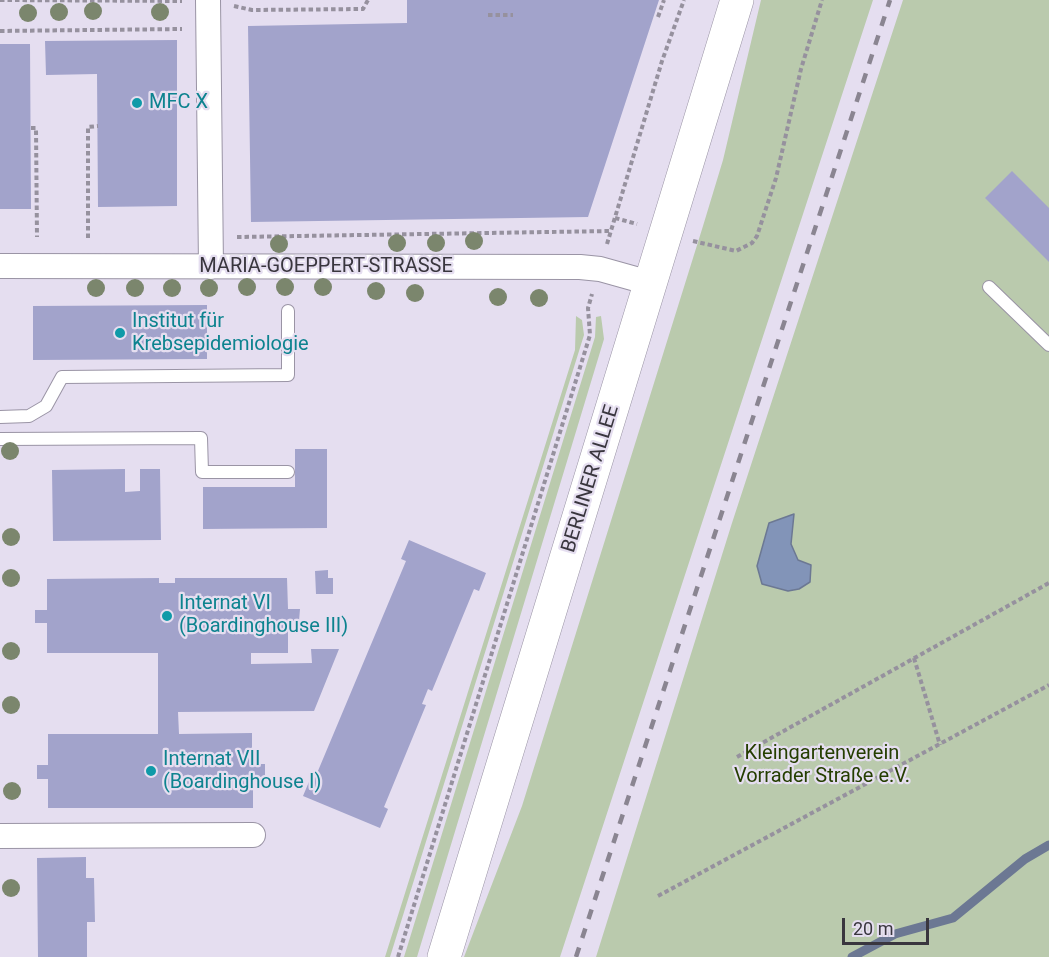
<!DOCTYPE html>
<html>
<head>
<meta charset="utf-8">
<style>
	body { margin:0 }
	#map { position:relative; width:1049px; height:957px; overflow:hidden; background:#e5def0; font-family:Roboto,sans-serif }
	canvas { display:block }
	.scale { position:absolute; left:842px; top:918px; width:87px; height:27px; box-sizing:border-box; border:3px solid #39363e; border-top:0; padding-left:8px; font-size:18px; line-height:21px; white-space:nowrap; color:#39363e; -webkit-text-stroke:4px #e5def0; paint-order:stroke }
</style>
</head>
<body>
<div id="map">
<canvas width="1049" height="957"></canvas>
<div class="scale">20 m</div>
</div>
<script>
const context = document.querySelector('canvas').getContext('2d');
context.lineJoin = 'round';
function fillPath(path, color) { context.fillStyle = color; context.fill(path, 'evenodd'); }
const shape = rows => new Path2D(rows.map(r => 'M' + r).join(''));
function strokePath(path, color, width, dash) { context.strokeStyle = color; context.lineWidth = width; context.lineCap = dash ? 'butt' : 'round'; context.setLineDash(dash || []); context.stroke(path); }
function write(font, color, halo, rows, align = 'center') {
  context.font = font + ' Roboto,sans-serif'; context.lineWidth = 4.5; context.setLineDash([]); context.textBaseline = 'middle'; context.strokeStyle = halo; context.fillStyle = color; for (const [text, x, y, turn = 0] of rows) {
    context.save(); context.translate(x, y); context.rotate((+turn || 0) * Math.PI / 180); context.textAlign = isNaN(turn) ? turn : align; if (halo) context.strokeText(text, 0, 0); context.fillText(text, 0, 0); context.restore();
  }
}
fillPath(shape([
	[761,0,873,0,560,957,464,957,522,806,703,226,723,160],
	[903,0,1049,0,1049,957,596,957,732,523],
	[576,316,582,320,584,335,390,957,385,957,575,350],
	[601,316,604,339,417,957,404,957,595,337,596,317]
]), '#bacaad');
const water = shape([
	[794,514,791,544,798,560,811,565,810,582,799,589,788,591,762,584,757,566,769,523,794,514]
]);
fillPath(water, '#8294b8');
strokePath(water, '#6c7893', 1.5);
strokePath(shape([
	[852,957,895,934,953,918,1025,859,1049,845]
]), '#6c7893', 9);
fillPath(shape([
	[407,0,659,0,588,217,251,222,248,26,407,23],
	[177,40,177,206,98,207,97,74,46,75,45,41],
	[0,44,30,44,31,209,0,209],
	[1012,171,1049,208,1049,262,985,198],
	[207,305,207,359,33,360,33,306],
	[295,449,327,449,327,528,203,529,203,487,295,487],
	[125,469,125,492,140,491,140,469,160,469,161,540,53,541,52,470],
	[409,540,486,573,479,591,474,589,432,691,428,689,422,704,426,705,384,807,388,809,380,828,303,796,311,777,315,778,406,561,401,559],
	[328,570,328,578,333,578,333,594,316,594,315,571],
	[159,578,159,583,175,583,175,578,287,578,288,609,300,609,299,621,288,621,288,653,251,653,251,664,312,663,311,649,339,649,314,711,178,712,179,734,252,733,252,764,265,764,265,777,253,777,253,808,48,808,48,779,37,779,37,765,48,765,48,734,158,734,158,653,47,653,47,623,35,623,35,610,47,610,47,579],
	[86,857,86,878,94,878,95,922,87,922,87,957,38,957,37,858]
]), '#a2a3cb');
const lane = shape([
	[989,287,1049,345],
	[0,417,29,416,46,406,62,377,288,375,288,311],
	[0,439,201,438,202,472,288,472]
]);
const street = shape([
	[208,0,211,267],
	[0,266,580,267,600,269,650,283],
	[0,836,253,835]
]);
const primary = shape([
	[444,957,737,0]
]);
strokePath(lane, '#9a94a5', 14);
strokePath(street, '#9a94a5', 26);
strokePath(primary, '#9a94a5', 34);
strokePath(shape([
	[0,0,182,1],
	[234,6,252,10,363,9,368,0],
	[488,15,513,15],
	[658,17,664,0],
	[0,31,182,29],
	[31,128,36,128,37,237],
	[615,218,637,224],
	[237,237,611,231],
	[88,238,88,127,98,126],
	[693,241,736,251,752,243,757,236,776,178,801,69,822,0],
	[607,244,662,61,684,0],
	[914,658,940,745],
	[737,757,1049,583],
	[658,896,1049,685],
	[398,957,590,335,588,308,592,294]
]), '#96919e', 4, [4.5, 3]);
strokePath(lane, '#fff', 12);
strokePath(street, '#fff', 24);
strokePath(primary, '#fff', 33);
strokePath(shape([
	[576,957,890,0]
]), '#8a8591', 4.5, [10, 10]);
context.fillStyle = '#7b866d';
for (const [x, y] of [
	[93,11],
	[59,12],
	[160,12],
	[28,13],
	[474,241],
	[397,243],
	[436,243],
	[279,244],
	[247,287],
	[285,287],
	[323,287],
	[96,288],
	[135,288],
	[172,288],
	[209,288],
	[376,291],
	[415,293],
	[498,297],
	[539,298],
	[10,451],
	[11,537],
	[11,578],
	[11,651],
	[11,705],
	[12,791],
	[11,888]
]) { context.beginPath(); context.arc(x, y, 9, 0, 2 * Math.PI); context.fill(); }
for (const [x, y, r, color] of [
	[137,103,6,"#0f9aa8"],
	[120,333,6,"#0f9aa8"],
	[167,616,6,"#0f9aa8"],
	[151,771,6,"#0f9aa8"]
]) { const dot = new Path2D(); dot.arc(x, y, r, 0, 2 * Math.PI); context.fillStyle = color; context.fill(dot); strokePath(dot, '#e5def0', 2); }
write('20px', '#0d838f', '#e5def0', [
	["MFC X",149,103],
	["Institut für",132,322],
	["Krebsepidemiologie",132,345],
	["Internat VI",179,604],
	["(Boardinghouse III)",179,627],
	["Internat VII",163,760],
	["(Boardinghouse I)",163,783]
], 'left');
write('20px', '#39363e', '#e5def0', [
	["MARIA-GOEPPERT-STRASSE",326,267],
	["BERLINER ALLEE",591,479,-73]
]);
write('20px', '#253e01', '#e5def0', [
	["Kleingartenverein",822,754],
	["Vorrader Straße e.V.",822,777]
]);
</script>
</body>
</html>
